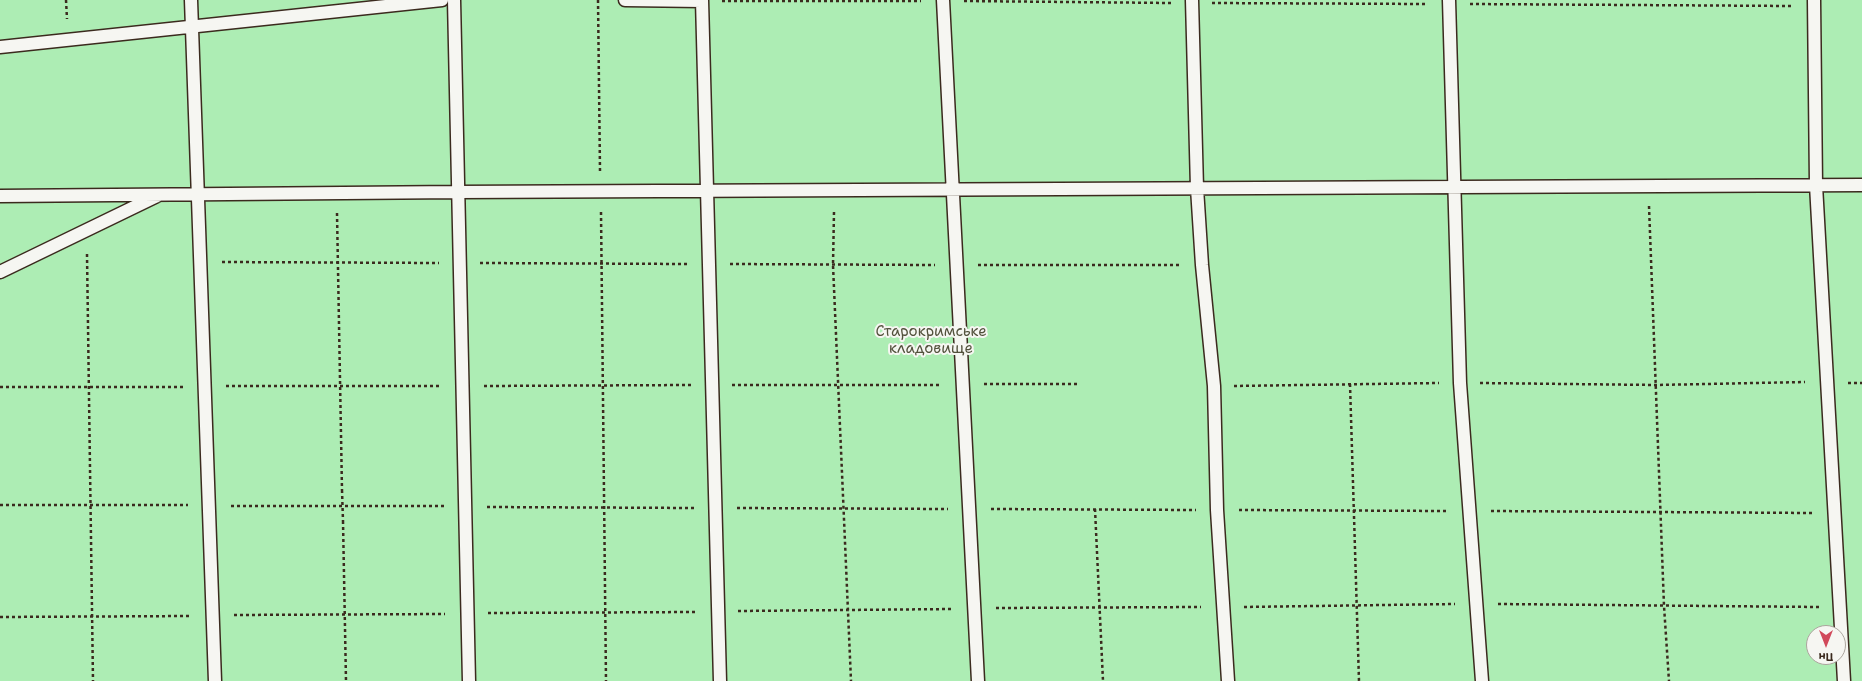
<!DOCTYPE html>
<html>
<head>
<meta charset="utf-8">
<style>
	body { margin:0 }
	#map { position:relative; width:1862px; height:681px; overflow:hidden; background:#f6f6f2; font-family:"Shantell Sans",sans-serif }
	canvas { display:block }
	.north { position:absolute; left:1806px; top:625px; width:40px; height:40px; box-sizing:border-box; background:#f6f6f2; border:1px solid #aba49d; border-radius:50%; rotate:180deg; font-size:11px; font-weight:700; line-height:16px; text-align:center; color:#3b2a1e }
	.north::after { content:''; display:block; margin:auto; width:14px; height:18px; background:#d1495b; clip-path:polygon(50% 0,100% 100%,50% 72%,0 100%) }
</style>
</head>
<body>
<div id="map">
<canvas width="1862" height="681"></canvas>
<div class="north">Пн</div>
</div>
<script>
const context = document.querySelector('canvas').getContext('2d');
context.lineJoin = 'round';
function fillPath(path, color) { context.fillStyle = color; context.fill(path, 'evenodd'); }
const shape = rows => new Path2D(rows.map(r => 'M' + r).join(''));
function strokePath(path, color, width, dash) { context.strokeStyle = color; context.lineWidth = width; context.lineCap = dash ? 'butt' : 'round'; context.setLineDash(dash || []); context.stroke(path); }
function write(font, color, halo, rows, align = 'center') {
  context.font = font + ' "Shantell Sans",sans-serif'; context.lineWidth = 4; context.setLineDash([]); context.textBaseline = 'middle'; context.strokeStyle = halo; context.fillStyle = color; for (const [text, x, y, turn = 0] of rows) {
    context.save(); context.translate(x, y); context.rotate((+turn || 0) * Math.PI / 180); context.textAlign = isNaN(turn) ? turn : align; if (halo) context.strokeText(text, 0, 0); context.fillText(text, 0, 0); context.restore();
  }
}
fillPath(shape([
	[0,0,1862,0,1862,681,0,681],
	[1814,633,1838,633,1838,657,1814,657]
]), '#adedb4');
const lane = shape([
	[191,0,215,681],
	[454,0,469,681],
	[625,0,702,1],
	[702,0,720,681],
	[943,0,978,681],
	[1192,0,1197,188,1202,265,1214,386,1217,510,1228,681],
	[1449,0,1460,383,1482,681],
	[1814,0,1816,185,1844,681],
	[0,47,442,0],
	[0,196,458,192,1862,185],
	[0,272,159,195]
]);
strokePath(lane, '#3b2a1e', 15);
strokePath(shape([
	[66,0,67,19],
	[598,0,600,171],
	[722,1,921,1],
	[964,1,1171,3],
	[1212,3,1427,4],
	[1470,4,1793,6],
	[1649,206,1664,606,1669,681],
	[601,212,606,681],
	[834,212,833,265,851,681],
	[337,213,342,490],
	[87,254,93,681],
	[222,262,439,263],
	[480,263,687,264],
	[730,264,935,265],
	[978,265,1181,265],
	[1480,383,1656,385,1805,382],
	[1848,383,1862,383],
	[984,384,1077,384],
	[1350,384,1359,681],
	[732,385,941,385],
	[226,386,441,386],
	[484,386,691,385],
	[1234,386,1439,383],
	[0,387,183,387],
	[0,505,188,505],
	[231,506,444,506],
	[487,507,694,508],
	[737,508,948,509],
	[991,509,1196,510],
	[1095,509,1103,681],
	[1239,510,1448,511],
	[1491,511,1814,513],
	[343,521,346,681],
	[1498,604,1819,607],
	[1244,607,1455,604],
	[996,608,1201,607],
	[738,611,953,609],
	[488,613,697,612],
	[234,615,445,614],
	[0,617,191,616]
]), '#3b2a1e', 2.5, [3, 3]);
strokePath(lane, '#f6f6f2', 12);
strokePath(shape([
	[342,490,343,521]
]), '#3b2a1e', 2.5, [3, 3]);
write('15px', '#52513c', '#f6f6f2', [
	["Старокримське",931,332],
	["кладовище",931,349]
]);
</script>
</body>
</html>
